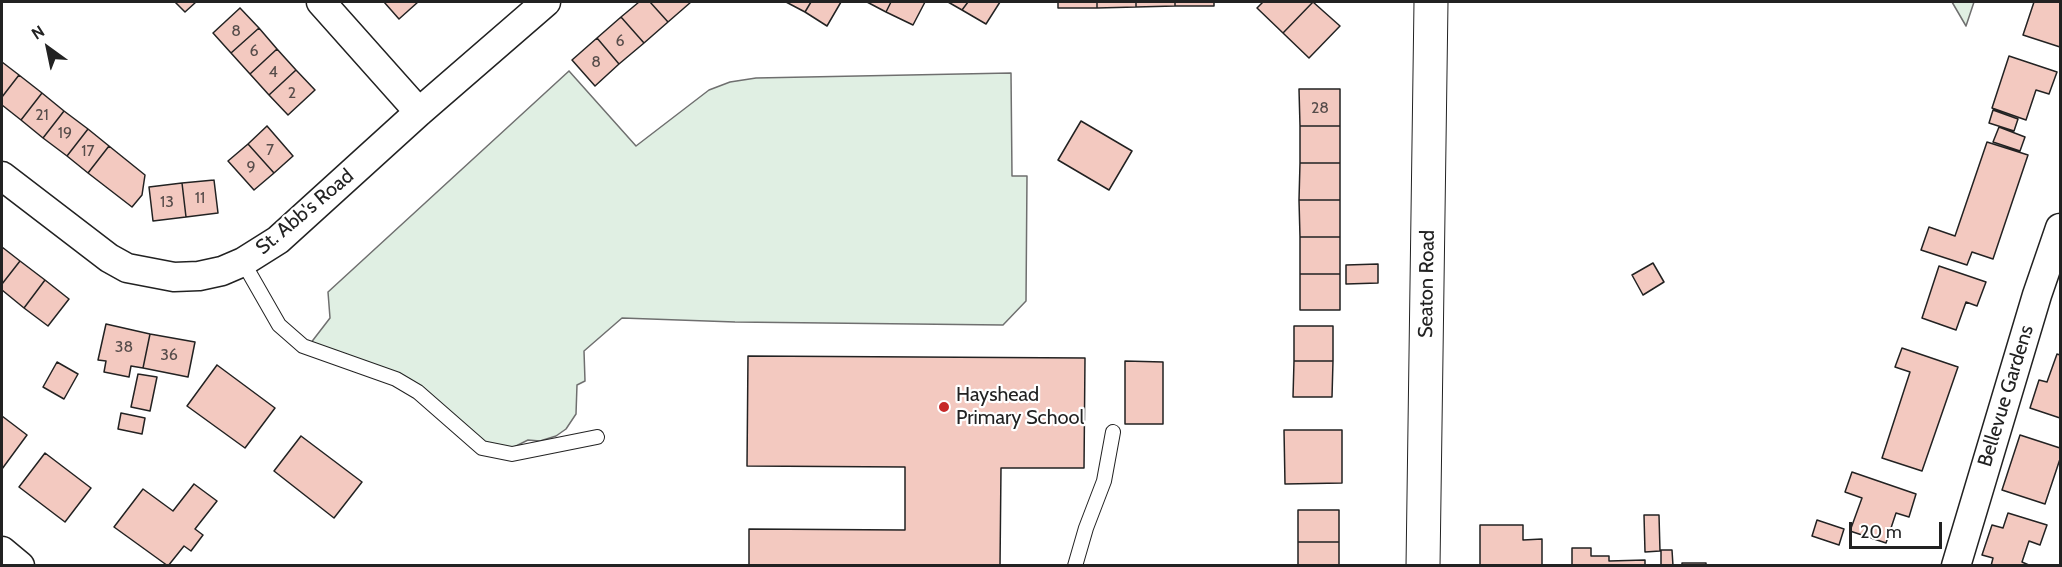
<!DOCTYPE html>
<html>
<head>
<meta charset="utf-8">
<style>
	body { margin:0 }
	#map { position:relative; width:2062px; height:567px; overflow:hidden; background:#fff; font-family:Cabin,sans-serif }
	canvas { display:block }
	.frame { position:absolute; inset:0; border:3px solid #222; pointer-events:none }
	.north { position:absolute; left:18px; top:18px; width:60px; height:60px; -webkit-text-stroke:4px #fff; paint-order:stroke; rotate:327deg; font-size:16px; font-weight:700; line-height:24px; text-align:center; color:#222 }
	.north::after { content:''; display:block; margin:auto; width:21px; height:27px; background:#222; clip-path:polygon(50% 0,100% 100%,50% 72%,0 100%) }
	.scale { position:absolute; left:1849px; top:522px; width:93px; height:27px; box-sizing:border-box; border:3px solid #222; border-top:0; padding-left:8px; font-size:18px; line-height:21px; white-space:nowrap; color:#222; -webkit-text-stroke:4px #fff; paint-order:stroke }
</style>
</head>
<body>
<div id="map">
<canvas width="2062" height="567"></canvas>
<div class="frame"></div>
<div class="north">N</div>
<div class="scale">20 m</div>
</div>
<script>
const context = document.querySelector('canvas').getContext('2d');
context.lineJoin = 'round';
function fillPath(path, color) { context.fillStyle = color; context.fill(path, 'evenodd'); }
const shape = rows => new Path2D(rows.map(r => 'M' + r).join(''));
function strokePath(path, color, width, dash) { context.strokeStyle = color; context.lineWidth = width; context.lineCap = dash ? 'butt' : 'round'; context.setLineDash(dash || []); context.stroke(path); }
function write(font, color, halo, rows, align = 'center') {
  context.font = font + ' Cabin,sans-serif'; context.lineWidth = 4.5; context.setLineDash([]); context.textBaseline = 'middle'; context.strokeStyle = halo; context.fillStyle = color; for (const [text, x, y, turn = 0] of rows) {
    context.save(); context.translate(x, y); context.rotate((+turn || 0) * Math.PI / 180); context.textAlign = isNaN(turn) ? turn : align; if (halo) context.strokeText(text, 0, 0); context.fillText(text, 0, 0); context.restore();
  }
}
const green = shape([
	[1952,2,1974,2,1966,26,1952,2],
	[569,71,636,146,709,90,730,82,756,78,1011,73,1012,176,1027,176,1026,301,1003,325,735,322,622,318,584,351,585,381,577,385,576,414,566,429,556,436,540,441,528,440,512,448,487,446,434,397,310,344,330,318,328,292,569,71]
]);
fillPath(green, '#e0efe3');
strokePath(green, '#6f6f6f', 1.5);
const building = shape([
	[175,2,196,2,185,12,175,2],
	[384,2,418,2,399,19,384,2],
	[639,2,650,2,668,22,644,43,621,17,639,2],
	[650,2,691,2,668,22,650,2],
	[786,2,811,2,805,12,786,2],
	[811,2,841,2,827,26,805,12,811,2],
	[867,2,891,2,886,12,867,2],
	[891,2,925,2,913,25,886,12,891,2],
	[948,2,968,2,962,10,948,2],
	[968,2,1000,2,986,24,962,10,968,2],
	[1058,2,1097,2,1097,8,1058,8,1058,2],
	[1097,2,1136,2,1136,7,1097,8,1097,2],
	[1136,2,1175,2,1175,6,1136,7,1136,2],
	[1175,2,1214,2,1214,6,1175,6,1175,2],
	[1263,2,1313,2,1283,33,1257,8,1263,2],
	[1313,2,1340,26,1309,58,1283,33,1313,2],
	[2034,2,2060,2,2060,47,2023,35,2034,2],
	[240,8,259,28,231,53,213,33,240,8],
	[621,17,644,43,619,64,597,38,621,17],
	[259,28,277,49,250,74,231,53,259,28],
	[597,38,619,64,595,86,572,60,597,38],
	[277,49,296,70,269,95,250,74,277,49],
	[2009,56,2057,72,2049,94,2036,90,2026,120,1992,108,2009,56],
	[2,62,19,75,2,97,2,62],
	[296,70,315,90,288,115,269,95,296,70],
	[19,75,42,93,21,120,2,105,2,97,19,75],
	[1299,89,1340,89,1340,126,1300,126,1299,89],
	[42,93,64,111,43,138,21,120,42,93],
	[1993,110,2018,119,2014,131,1989,123,1993,110],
	[64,111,88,129,67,156,43,138,64,111],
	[1081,121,1132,151,1109,190,1058,160,1081,121],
	[267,126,293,156,274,173,248,144,267,126],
	[1300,126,1340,126,1340,163,1300,163,1300,126],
	[1999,127,2025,137,2020,151,1993,142,1999,127],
	[88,129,109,146,88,173,67,156,88,129],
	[1987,142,2028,155,1993,259,1972,252,1967,265,1921,250,1929,227,1955,236,1987,142],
	[248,144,274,173,254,190,228,161,248,144],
	[109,146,145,175,142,195,132,207,88,173,109,146],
	[1300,163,1340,163,1340,200,1299,200,1300,163],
	[214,180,218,213,186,217,182,183,214,180],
	[182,183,186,217,153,221,149,187,182,183],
	[1299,200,1340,200,1340,237,1300,237,1299,200],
	[1300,237,1340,237,1340,274,1300,274,1300,237],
	[2,247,20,261,2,284,2,247],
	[20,261,45,280,24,308,2,290,2,284,20,261],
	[1653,263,1664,282,1643,295,1632,275,1653,263],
	[1378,264,1378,283,1346,284,1346,265,1378,264],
	[1939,266,1986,282,1977,306,1966,302,1956,330,1922,318,1939,266],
	[1300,274,1340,274,1340,310,1300,310,1300,274],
	[45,280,69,299,48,326,24,308,45,280],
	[106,324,150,334,143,368,131,366,129,377,104,372,106,361,98,360,106,324],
	[1294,326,1333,326,1333,361,1294,361,1294,326],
	[150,334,195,342,188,377,143,368,150,334],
	[1902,348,1958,367,1922,471,1882,458,1910,372,1895,367,1902,348],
	[2057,354,2060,355,2060,418,2030,408,2039,380,2047,382,2057,354],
	[748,356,1085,358,1084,468,1001,468,1000,566,749,566,749,529,905,530,905,467,747,466,748,356],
	[1125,361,1163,362,1163,424,1125,424,1125,361],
	[1294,361,1333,361,1332,397,1293,397,1294,361],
	[57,362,78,374,64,399,43,387,57,362],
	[217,365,275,408,245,448,187,406,217,365],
	[138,374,157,377,150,411,131,407,138,374],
	[121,413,145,418,142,434,118,429,121,413],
	[2,416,27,435,2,469,2,416],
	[1284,430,1342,430,1342,483,1285,484,1284,430],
	[2020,435,2060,448,2060,459,2045,504,2002,490,2020,435],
	[301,436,362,482,334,518,274,471,301,436],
	[45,453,91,488,65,522,19,487,45,453],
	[1852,472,1916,494,1909,517,1896,513,1886,543,1850,531,1862,498,1845,492,1852,472],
	[194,484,217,501,195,529,203,535,191,551,184,546,168,566,114,527,143,489,173,511,194,484],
	[1298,510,1339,510,1339,542,1298,542,1298,510],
	[2008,513,2047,525,2040,545,2029,541,2022,562,2031,566,1991,566,1993,558,1982,555,1992,525,2003,528,2008,513],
	[1644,515,1659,515,1660,551,1645,552,1644,515],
	[1817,520,1844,529,1839,545,1812,536,1817,520],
	[1480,525,1523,525,1523,540,1542,539,1542,566,1480,566,1480,525],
	[1298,542,1339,542,1339,566,1298,566,1298,542],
	[1572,548,1591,548,1591,556,1609,556,1609,561,1645,560,1645,566,1572,566,1572,548],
	[1661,550,1672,550,1673,566,1661,566,1661,550],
	[1682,563,1706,563,1706,566,1682,566,1682,563]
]);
fillPath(building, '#f3c9c0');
strokePath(building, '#222', 1.5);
const service = shape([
	[243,262,279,325,303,346,396,379,418,392,482,448,512,454,597,437],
	[1075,566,1086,528,1104,481,1113,432]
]);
const minor = shape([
	[321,2,419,112],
	[2,176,109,258,127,268,174,277,199,276,222,271,243,262,278,240,419,112,546,2],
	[2,551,20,566],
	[1956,566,2037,295,2060,228]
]);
const tertiary = shape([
	[1423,566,1431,2]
]);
strokePath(service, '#222', 16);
strokePath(minor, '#222', 31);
strokePath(tertiary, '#222', 35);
strokePath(service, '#fff', 14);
strokePath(minor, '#fff', 28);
strokePath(tertiary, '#fff', 33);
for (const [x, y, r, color] of [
	[944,407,6,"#c62828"]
]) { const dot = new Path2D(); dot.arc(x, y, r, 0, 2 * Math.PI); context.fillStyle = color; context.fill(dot); strokePath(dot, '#fff', 2); }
write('16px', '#564c4a', null, [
	["8",236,31],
	["6",620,41],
	["6",254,51],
	["8",596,62],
	["4",273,72],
	["2",292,93],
	["28",1320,108],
	["21",42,115],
	["19",65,133],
	["7",270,150],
	["17",88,151],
	["9",251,167],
	["11",200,198],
	["13",167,202],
	["38",124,347],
	["36",169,355]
]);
write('20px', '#222', '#fff', [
	["St. Abb's Road",305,212,-40],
	["Seaton Road",1427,284,-89],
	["Bellevue Gardens",2006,396,-73]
]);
write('20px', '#222', '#fff', [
	["Hayshead",956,395],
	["Primary School",956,418]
], 'left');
</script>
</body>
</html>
